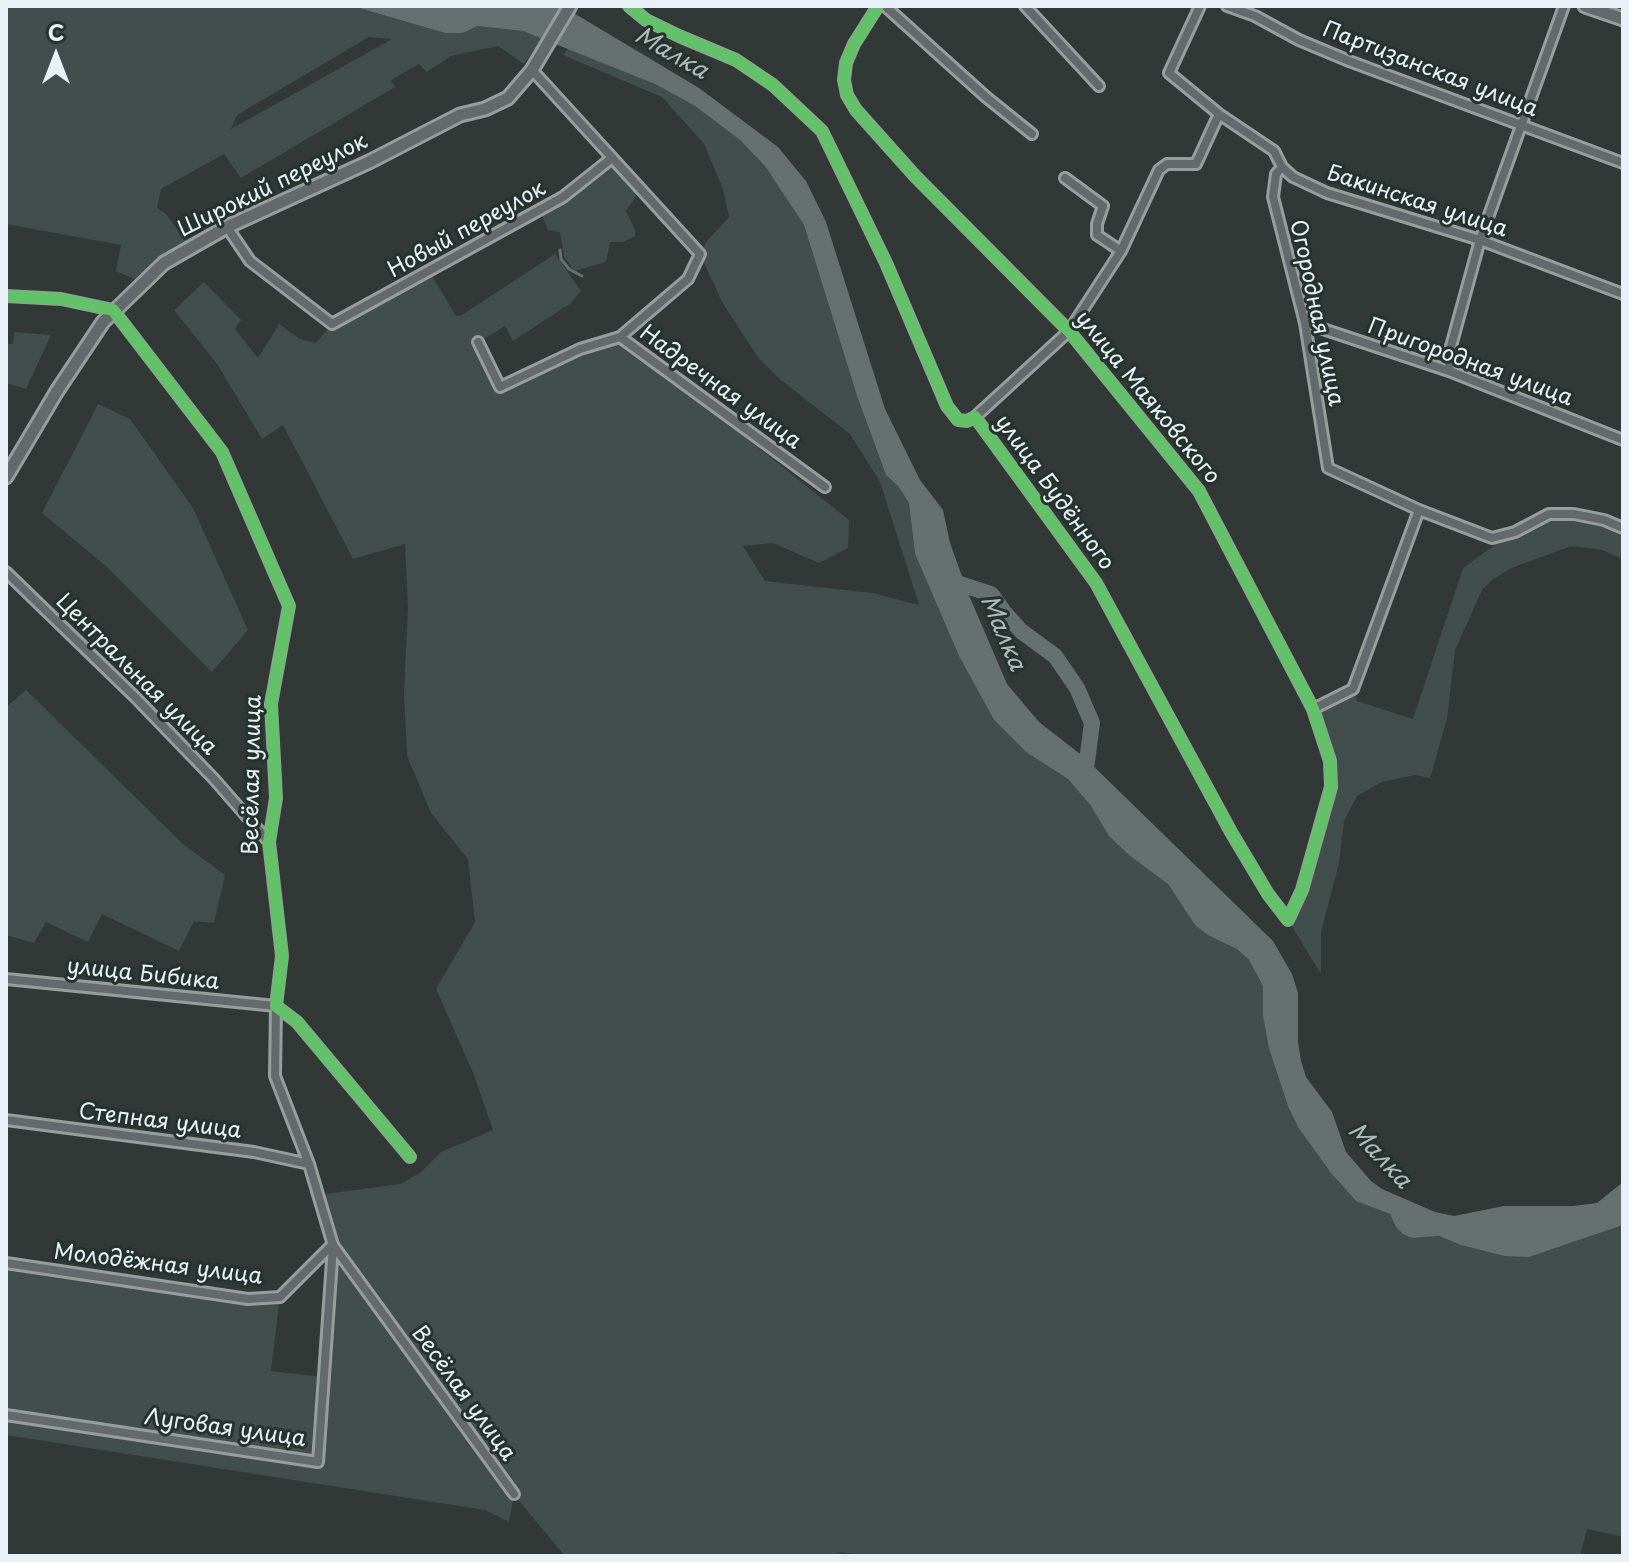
<!DOCTYPE html>
<html>
<head>
<meta charset="utf-8">
<style>
	body { margin:0 }
	#map { position:relative; width:1629px; height:1562px; overflow:hidden; background:#313835; font-family:"Playpen Sans",sans-serif }
	canvas { display:block }
	.frame { position:absolute; inset:0; border:8px solid #e8f1f8; pointer-events:none }
	.north { position:absolute; left:16px; top:16px; width:80px; height:80px; -webkit-text-stroke:6px #26332d; paint-order:stroke; rotate:0deg; font-size:22px; font-weight:700; line-height:32px; text-align:center; color:#e8f1f8 }
	.north::after { content:''; display:block; margin:auto; width:28px; height:36px; background:#e8f1f8; clip-path:polygon(50% 0,100% 100%,50% 72%,0 100%) }
</style>
</head>
<body>
<div id="map">
<canvas width="1629" height="1562"></canvas>
<div class="frame"></div>
<div class="north">С</div>
</div>
<script>
const context = document.querySelector('canvas').getContext('2d');
context.lineJoin = 'round';
function fillPath(path, color) { context.fillStyle = color; context.fill(path, 'evenodd'); }
const shape = rows => new Path2D(rows.map(r => 'M' + r).join(''));
function strokePath(path, color, width, dash) { context.strokeStyle = color; context.lineWidth = width; context.lineCap = dash ? 'butt' : 'round'; context.setLineDash(dash || []); context.stroke(path); }
function write(font, color, halo, rows, align = 'center') {
  context.font = font + ' "Playpen Sans",sans-serif'; context.lineWidth = 6; context.setLineDash([]); context.textBaseline = 'middle'; context.strokeStyle = halo; context.fillStyle = color; for (const [text, x, y, turn = 0] of rows) {
    context.save(); context.translate(x, y); context.rotate((+turn || 0) * Math.PI / 180); context.textAlign = isNaN(turn) ? turn : align; if (halo) context.strokeText(text, 0, 0); context.fillText(text, 0, 0); context.restore();
  }
}
fillPath(shape([
	[6,6,352,6,445,33,463,33,477,26,523,31,543,39,524,64,498,46,451,56,427,72,419,64,391,80,395,87,241,178,224,154,161,189,157,208,166,214,191,248,143,283,116,271,121,245,6,224],
	[369,37,392,39,231,129,237,115],
	[568,48,655,84,695,106,740,140,765,166,804,225,857,396,886,475,898,486,909,503,915,554,959,656,994,720,1026,752,1068,779,1091,806,1110,836,1168,884,1195,925,1237,949,1249,960,1263,986,1263,1016,1298,1127,1331,1173,1356,1201,1390,1214,1396,1227,1412,1238,1439,1236,1461,1245,1492,1252,1529,1257,1623,1225,1623,1537,1587,1529,1580,1556,856,1556,867,1555,834,1552,852,1556,565,1556,514,1495,509,1522,485,1510,6,1435,6,1263,248,1299,280,1297,271,1371,323,1377,333,1245,318,1195,400,1184,420,1173,441,1152,493,1130,474,1075,436,989,475,922,468,859,431,813,407,756,404,693,408,608,405,544,353,559,283,425,262,439,217,364,174,310,204,282,241,320,235,329,258,358,279,324,300,339,316,343,332,324,429,271,456,316,462,315,555,254,581,291,571,303,513,341,505,326,479,342,500,387,580,349,620,337,849,520,848,548,819,563,773,543,743,546,765,581,873,593,919,605,880,482,850,434,782,381,759,359,722,302,700,254,707,241,729,217,723,189,704,144,662,97,563,55],
	[612,158,641,189,626,211,635,229,635,236,623,242,610,242,606,262,574,271,564,256,560,232,548,230,540,210],
	[14,332,51,335,26,389,6,383,6,344,13,344],
	[98,404,130,419,193,508,248,630,212,672,107,567,42,513],
	[1549,514,1574,514,1623,528,1623,559,1602,550,1571,546,1512,568,1493,579,1482,590,1455,650,1447,719,1430,778,1415,775,1382,782,1357,796,1344,821,1339,863,1321,932,1321,974,1288,920,1331,787,1330,761,1313,709,1353,689,1357,701,1413,719,1463,568,1495,545,1492,538],
	[26,690,184,845,225,875,214,923,194,921,179,951,102,914,88,942,46,922,34,943,6,935,6,707]
]), '#424e4b');
fillPath(shape([
	[352,6,562,6,699,88,778,147,806,181,826,222,885,409,920,480,943,510,950,543,968,593,1007,684,1039,722,1084,757,1273,941,1292,974,1298,993,1298,1042,1301,1061,1306,1077,1332,1112,1346,1152,1371,1181,1382,1189,1435,1212,1454,1216,1504,1206,1573,1206,1597,1203,1623,1182,1623,1225,1529,1257,1505,1256,1461,1245,1439,1236,1412,1238,1403,1234,1396,1227,1390,1214,1356,1201,1331,1173,1298,1127,1288,1106,1269,1048,1263,1016,1263,986,1249,960,1237,949,1208,935,1195,925,1168,884,1129,855,1109,836,1091,806,1068,779,1026,752,994,720,959,656,915,554,909,503,898,486,886,475,857,396,804,225,765,166,740,140,695,106,655,84,523,31,477,26,463,33,445,33]
]), '#66716f');
strokePath(shape([
	[560,250,561,259,569,269,582,276]
]), '#66716f', 3);
strokePath(shape([
	[954,582,991,594,1004,612,1021,631,1055,656,1077,688,1092,723,1085,777]
]), '#66716f', 16);
const street = shape([
	[629,6,646,20,679,36,736,60,773,85,822,131,886,263,947,406,958,420,967,421,975,417,1096,583,1231,832,1268,894,1288,920,1302,890,1331,787,1330,761,1313,709,1199,491,1069,331,915,176,856,110,847,95,844,80,846,63,854,44,878,6],
	[885,6,986,97,1032,134],
	[1025,6,1099,86],
	[1227,6,1255,16,1299,40,1349,61,1623,163],
	[532,70,700,254,688,279,620,337,825,487],
	[1219,114,1274,151,1282,167,1293,177,1327,193,1480,240,1623,294],
	[1282,167,1276,174,1273,197,1305,323,1328,468,1419,510,1492,538,1515,532,1549,514,1574,514,1604,520,1623,528],
	[1065,178,1103,206,1097,224,1097,235,1121,251],
	[227,227,250,261,332,324,563,197,612,158],
	[6,296,61,299,113,310,222,452,289,606,271,704,276,798,269,842,282,956,276,1006,297,1022,410,1157],
	[1305,323,1449,371,1623,440],
	[478,342,500,387,580,349,620,337],
	[1449,371,1450,350,1480,240,1564,6],
	[975,417,1069,331,1121,251,1159,170,1167,164,1196,164,1219,114,1169,73,1200,6],
	[6,572,135,697,214,779,269,842],
	[1313,709,1353,689,1419,510],
	[6,979,276,1006,275,1076,309,1164,333,1245,514,1494],
	[6,1120,254,1152,309,1164],
	[6,1263,248,1299,280,1297,332,1245],
	[6,1415,318,1462,333,1246]
]);
const secondary = shape([
	[1585,6,1623,19],
	[6,477,57,391,103,322,164,263,227,227,369,162,460,115,485,109,508,98,532,70,570,6]
]);
strokePath(street, '#989d9e', 14);
strokePath(secondary, '#989d9e', 17);
strokePath(street, '#646a6b', 8);
strokePath(secondary, '#646a6b', 11);
strokePath(shape([
	[629,6,646,20,679,36,736,60,773,85,822,131,886,263,947,406,958,420,967,421,975,417,1096,583,1231,832,1268,894,1288,920,1302,890,1331,787,1330,761,1313,709,1199,491,1069,331,915,176,856,110,847,95,844,80,846,63,854,44,878,6],
	[6,296,61,299,113,310,222,452,289,606,271,704,276,798,269,842,282,956,276,1006,297,1022,410,1157]
]), '#61c268', 12);
write('22px', '#e8f1f8', '#26332d', [
	["Партизанская улица",1430,70,21],
	["Широкий переулок",273,186,-26],
	["Бакинская улица",1417,202,18],
	["Новый переулок",467,230,-29],
	["Огородная улица",1316,313,78],
	["Пригородная улица",1470,363,20],
	["Надречная улица",720,388,36],
	["улица Маяковского",1147,398,51],
	["улица Будённого",1054,493,54],
	["Центральная улица",136,675,45],
	["Весёлая улица",253,775,-89],
	["улица Бибика",143,975,6],
	["Степная улица",160,1122,7],
	["Молодёжная улица",158,1265,7],
	["Весёлая улица",463,1394,54],
	["Луговая улица",225,1429,8]
]);
write('italic 24px', '#b0babd', '#26332d', [
	["Малка",671,54,30],
	["Малка",1002,633,67],
	["Малка",1379,1156,47]
]);
</script>
</body>
</html>
